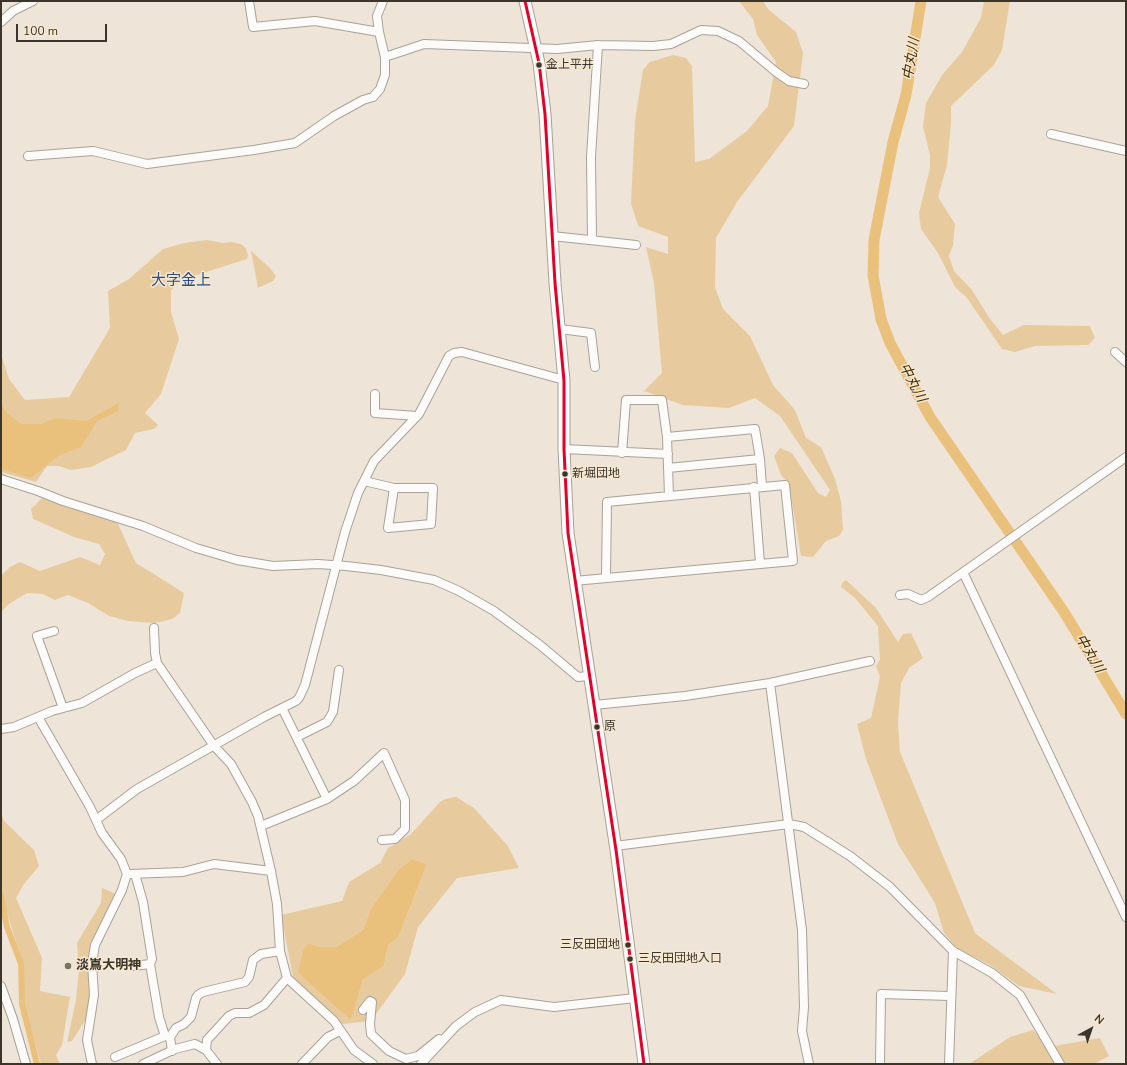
<!DOCTYPE html>
<html>
<head>
<meta charset="utf-8">
<style>
	body { margin:0 }
	#map { position:relative; width:1127px; height:1065px; overflow:hidden; background:#eee5d8; font-family:"Nunito Sans",sans-serif }
	canvas { display:block }
	.frame { position:absolute; inset:0; border:2px solid #3b352c; pointer-events:none }
	.north { position:absolute; left:1071px; top:1009px; width:40px; height:40px; -webkit-text-stroke:3px #f6e7d0; paint-order:stroke; rotate:40deg; font-size:11px; font-weight:700; line-height:16px; text-align:center; color:#3b352c }
	.north::after { content:''; display:block; margin:auto; width:14px; height:18px; background:#3b352c; clip-path:polygon(50% 0,100% 100%,50% 72%,0 100%) }
	.scale { position:absolute; left:16px; top:24px; width:91px; height:18px; box-sizing:border-box; border:2px solid #3b352c; border-top:0; padding-left:5px; font-size:12px; line-height:14px; white-space:nowrap; color:#3b352c; -webkit-text-stroke:3px #f6e7d0; paint-order:stroke }
</style>
</head>
<body>
<div id="map">
<canvas width="1127" height="1065"></canvas>
<div class="frame"></div>
<div class="north">N</div>
<div class="scale">100 m</div>
</div>
<script>
const context = document.querySelector('canvas').getContext('2d');
context.lineJoin = 'round';
function fillPath(path, color) { context.fillStyle = color; context.fill(path, 'evenodd'); }
const shape = rows => new Path2D(rows.map(r => 'M' + r).join(''));
function strokePath(path, color, width, dash) { context.strokeStyle = color; context.lineWidth = width; context.lineCap = dash ? 'butt' : 'round'; context.setLineDash(dash || []); context.stroke(path); }
function write(font, color, halo, rows, align = 'center') {
  context.font = font + ' "Nunito Sans","Noto Sans JP",sans-serif'; context.lineWidth = 3; context.setLineDash([]); context.textBaseline = 'middle'; context.strokeStyle = halo; context.fillStyle = color; for (const [text, x, y, turn = 0] of rows) {
    context.save(); context.translate(x, y); context.rotate((+turn || 0) * Math.PI / 180); context.textAlign = isNaN(turn) ? turn : align; if (halo) context.strokeText(text, 0, 0); context.fillText(text, 0, 0); context.restore();
  }
}
fillPath(shape([
	[739,1,763,1,768,9,796,32,803,53,794,126,737,202,716,238,715,287,723,309,750,336,773,385,795,410,806,438,821,447,835,479,841,501,843,530,839,536,826,541,813,557,801,556,789,484,781,475,774,456,780,448,792,453,818,493,826,497,830,490,780,416,755,398,729,408,683,405,644,391,662,373,654,283,646,247,668,254,668,237,638,226,631,203,635,120,643,70,650,62,673,55,686,58,692,66,695,162,709,159,747,131,768,106,776,62,757,35,753,19],
	[984,1,1010,1,1002,50,994,65,951,106,951,123,947,165,938,197,955,224,953,245,949,256,954,271,972,290,990,319,1003,335,1024,325,1090,326,1095,338,1088,345,1035,346,1015,352,1002,349,967,298,955,287,938,253,921,229,919,213,930,168,930,155,923,127,926,103,942,75,962,52,981,18],
	[207,240,223,243,231,242,241,244,246,248,248,256,247,259,184,279,178,282,171,291,171,312,179,339,161,394,145,413,158,425,154,429,135,433,126,450,91,467,71,470,59,466,47,466,36,482,1,472,1,354,9,379,25,400,69,397,110,328,108,291,129,279,163,249,184,243],
	[251,251,269,267,276,276,273,281,258,288],
	[42,498,117,522,136,563,184,593,180,613,172,619,155,623,128,621,109,616,88,603,68,595,55,600,43,594,27,593,9,604,1,612,1,576,10,567,20,562,40,571,80,557,100,565,105,554,99,544,74,537,33,519,31,509],
	[846,580,876,608,898,642,903,634,911,633,923,658,909,668,901,683,898,723,900,752,975,933,1057,994,1019,986,990,965,958,949,944,933,935,903,898,844,866,759,857,724,871,718,880,677,876,666,880,660,878,626,855,598,841,587,842,583],
	[456,797,474,808,508,846,519,868,457,878,418,927,405,974,371,1021,342,1024,293,977,281,915,342,901,349,882,380,863,388,848,411,834,440,802,445,799],
	[412,859,427,864,398,938,388,945,384,966,363,980,351,1020,308,943,321,947,336,947,363,930,371,908,399,869],
	[1,811,4,821,34,850,39,866,24,884,16,898,42,958,40,991,70,997,62,1045,56,1055,60,1064,41,1064,24,1005,23,965,4,903,1,888],
	[102,888,116,894,90,944,89,963,90,994,86,1019,72,1041,67,1042,76,1000,79,969,77,943,101,903],
	[1033,1030,1048,1047,1100,1038,1109,1056,1094,1064,969,1064,1010,1037]
]), '#e7cb9e');
fillPath(shape([
	[119,403,118,411,97,421,81,447,58,456,31,478,1,469,1,404,6,412,21,424,41,424,55,418,86,421],
	[412,859,427,864,398,938,388,945,384,966,363,980,351,1020,298,973,303,951,308,943,321,947,336,947,363,930,371,908,399,869]
]), '#e9c17c');
strokePath(shape([
	[1,896,7,927,21,964,22,1004,37,1064]
]), '#e9c17c', 6);
strokePath(shape([
	[921,1,906,95,893,142,874,240,873,275,881,319,890,343,930,417,1064,612,1126,714]
]), '#e9c17c', 11);
const minor = shape([
	[249,1,253,27,315,21,379,32],
	[1,22,13,11,33,1],
	[385,57,424,44,557,49,598,45,653,46,671,44,701,30,718,31,739,41,776,72,789,81,804,84],
	[1051,134,1126,151],
	[28,156,93,151,147,164,254,150,295,143,334,116,363,100,373,97,380,89,385,75,385,57,379,32,377,16,383,1],
	[552,236,636,245],
	[592,240,591,157,598,45],
	[560,329,591,333,595,367],
	[1115,352,1126,362],
	[375,394,375,413,417,416],
	[667,437,755,429,760,459,762,486],
	[564,449,668,454],
	[622,453,626,400,662,400,667,437,669,495],
	[668,468,760,459],
	[1,479,38,491,63,501,143,526,196,548,237,560,273,566,318,564,346,566,381,570,434,580,459,591,494,611,540,645,578,677,589,676],
	[364,481,394,488,433,488,431,524,388,528,394,488],
	[754,487,760,563],
	[963,572,1126,917],
	[574,581,793,561,785,485,607,502,606,577],
	[900,595,908,594,921,600,928,597,1126,457],
	[154,628,155,653,157,663,214,746,231,764,252,802,258,816,271,871,277,904,280,951,287,978,334,1021,354,1050,373,1064],
	[54,631,37,636,63,708],
	[770,683,802,930,804,1007,802,1031,809,1064],
	[594,705,685,696,770,683,870,661],
	[282,708,327,799],
	[38,717,90,807,102,833,121,859,127,874,122,890,95,945,92,963,94,995,87,1040,92,1064],
	[1,729,14,727,52,711,82,703,135,673,157,663],
	[297,737,327,722,333,712,339,670],
	[96,820,137,789,264,717,296,701,299,698,305,685,345,532,358,493,374,461,419,414,449,356,454,353,462,352,564,380],
	[261,826,327,799,354,781,384,753,405,800,405,829,395,839,382,840],
	[615,846,789,824,804,827,850,856,890,887,953,951,992,973,1020,995,1060,1064],
	[130,874,183,872,214,864,271,871],
	[135,874,143,902,152,959,150,964,159,1017,165,1036,170,1037],
	[129,963,134,966,150,964],
	[1,986,13,1019,26,1064],
	[363,1010,370,1001,372,1002,370,1024,371,1034,389,1051,406,1059,418,1056,439,1039],
	[172,1051,170,1037,176,1028,184,1024,191,1017,196,998,198,995,203,992,245,982,249,977,253,960,261,954,280,951],
	[115,1057,165,1036],
	[143,1064,175,1049,195,1044,206,1050],
	[217,1064,206,1050,207,1040,229,1016,235,1013,249,1013,264,1005,287,978],
	[302,1064,328,1037,340,1031],
	[421,1064,456,1026,475,1012,501,1000,554,1007,635,998],
	[880,1064,881,994,950,996],
	[949,1064,953,951]
]);
const major = shape([
	[525,1,539,63,545,114,555,283,564,381,564,449,568,533,616,850,644,1064]
]);
strokePath(minor, '#a8a298', 10);
strokePath(major, '#a8a298', 13);
strokePath(minor, '#fcfbf9', 8);
strokePath(major, '#fcfbf9', 11);
strokePath(shape([
	[525,1,539,63,545,114,555,283,564,381,564,449,568,533,616,850,644,1064]
]), '#e4002b', 3);
for (const [x, y, r, color] of [
	[539,65,3.5,"#3b352c"],
	[565,474,3.5,"#3b352c"],
	[597,727,3.5,"#3b352c"],
	[628,945,3.5,"#3b352c"],
	[630,959,3.5,"#3b352c"],
	[68,966,4,"#7a7368"]
]) { const dot = new Path2D(); dot.arc(x, y, r, 0, 2 * Math.PI); context.fillStyle = color; context.fill(dot); strokePath(dot, '#f6e7d0', 1.5); }
write('12px', '#3b352c', '#f6e7d0', [
	["金上平井",546,65],
	["新堀団地",572,474],
	["原",604,727],
	["三反田団地",620,945,"right"],
	["三反田団地入口",638,959]
], 'left');
write('bold 13px', '#3b352c', '#f6e7d0', [
	["淡嶌大明神",76,966]
], 'left');
write('italic 14px', '#442f05', '#f6e7d0', [
	["中丸川",912,59,-81],
	["中丸川",912,383,62],
	["中丸川",1089,654,59]
]);
write('15px', '#2b4e85', '#f6e7d0', [
	["大字金上",181,281]
]);
</script>
</body>
</html>
